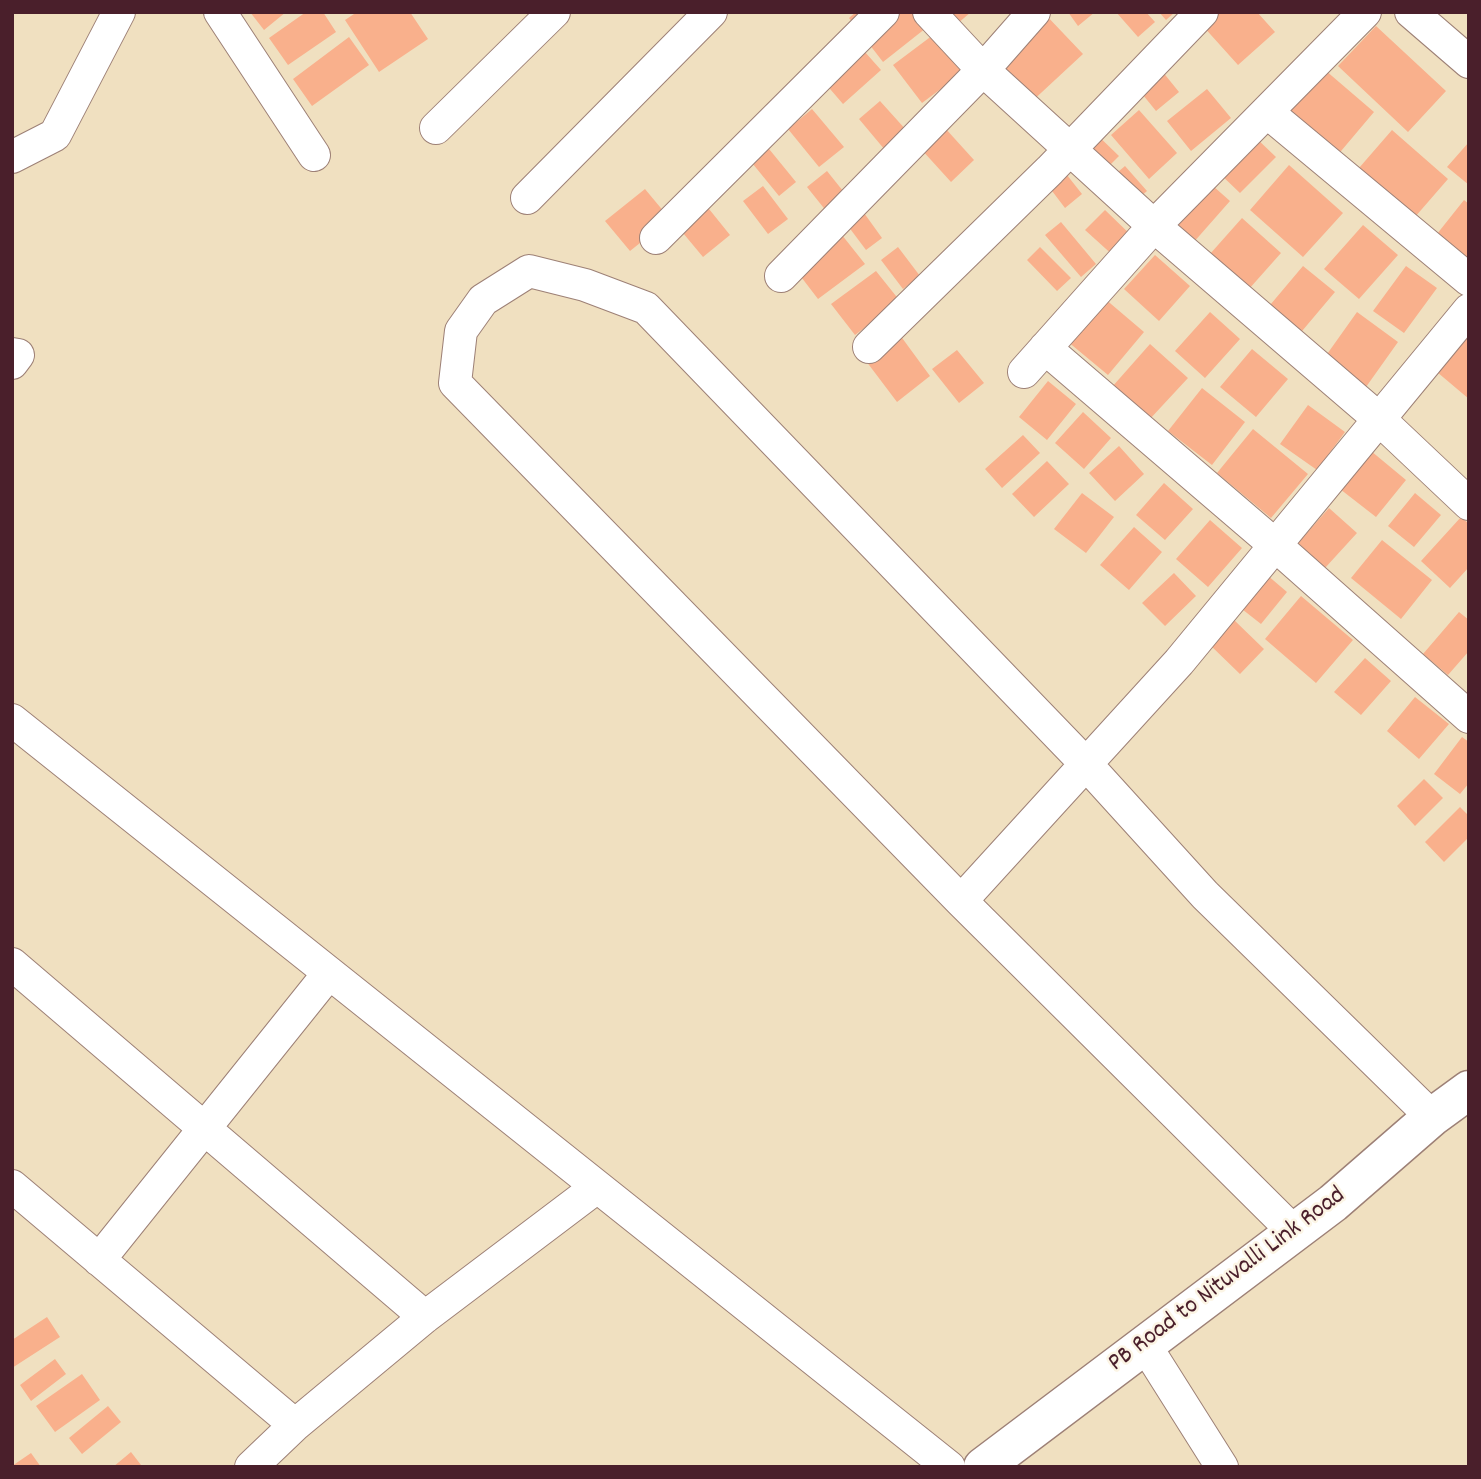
<!DOCTYPE html>
<html>
<head>
<meta charset="utf-8">
<style>
	body { margin:0 }
	#map { position:relative; width:1481px; height:1479px; overflow:hidden; background:#f0e0c0; font-family:Dekko,sans-serif }
	canvas { display:block }
	.frame { position:absolute; inset:0; border:14px solid #4a1f2b; pointer-events:none }
</style>
</head>
<body>
<div id="map">
<canvas width="1481" height="1479"></canvas>
<div class="frame"></div>
</div>
<script>
const context = document.querySelector('canvas').getContext('2d');
context.lineJoin = 'round';
function fillPath(path, color) { context.fillStyle = color; context.fill(path, 'evenodd'); }
const shape = rows => new Path2D(rows.map(r => 'M' + r).join(''));
function strokePath(path, color, width, dash) { context.strokeStyle = color; context.lineWidth = width; context.lineCap = dash ? 'butt' : 'round'; context.setLineDash(dash || []); context.stroke(path); }
function write(font, color, halo, rows, align = 'center') {
  context.font = font + ' Dekko,sans-serif'; context.lineWidth = 5; context.setLineDash([]); context.textBaseline = 'middle'; context.strokeStyle = halo; context.fillStyle = color; for (const [text, x, y, turn = 0] of rows) {
    context.save(); context.translate(x, y); context.rotate((+turn || 0) * Math.PI / 180); context.textAlign = isNaN(turn) ? turn : align; if (halo) context.strokeText(text, 0, 0); context.fillText(text, 0, 0); context.restore();
  }
}
fillPath(shape([
	[250,12,286,12,264,30],
	[306,12,323,12,336,32,288,65,269,38],
	[357,12,410,12,428,39,379,72,345,20],
	[856,12,914,12,926,28,883,62,849,18],
	[935,12,971,12,950,30],
	[1068,12,1095,12,1078,26],
	[1116,12,1146,12,1155,22,1138,37],
	[1159,12,1175,12,1166,20],
	[1217,12,1257,12,1275,32,1238,65,1202,25],
	[1044,13,1083,54,1028,105,990,64],
	[1376,26,1446,91,1408,132,1338,66],
	[937,32,966,70,922,103,893,65],
	[349,37,369,65,312,106,293,79],
	[856,42,881,70,843,104,818,75],
	[1149,55,1179,92,1156,111,1126,74],
	[1325,70,1374,112,1336,157,1286,114],
	[1207,89,1231,118,1191,151,1167,121],
	[880,101,907,131,885,150,859,119],
	[812,109,844,147,819,167,788,129],
	[1139,110,1177,153,1149,179,1111,135],
	[1089,127,1119,156,1101,174,1072,144],
	[945,128,974,160,951,182,921,149],
	[1392,130,1448,179,1415,217,1359,168],
	[1254,136,1276,157,1240,193,1218,172],
	[1469,142,1469,185,1447,167],
	[765,144,796,182,779,196,748,158],
	[1289,165,1343,213,1303,257,1250,210],
	[1125,166,1147,191,1134,202,1112,177],
	[1063,170,1082,194,1065,208,1046,183],
	[827,171,847,196,827,212,807,187],
	[1204,178,1230,201,1193,243,1167,221],
	[763,186,788,219,768,234,743,201],
	[645,189,670,219,630,251,605,221],
	[1464,200,1469,204,1469,267,1433,239],
	[705,204,730,235,703,257,678,227],
	[859,206,882,238,866,250,842,218],
	[1105,210,1134,238,1116,258,1085,230],
	[1242,218,1281,253,1249,289,1210,254],
	[1061,222,1096,264,1081,277,1045,235],
	[1363,225,1398,255,1359,299,1324,269],
	[838,230,865,264,818,299,792,265],
	[898,247,920,276,903,289,881,260],
	[1040,247,1071,278,1057,291,1027,260],
	[1155,255,1190,286,1159,321,1124,289],
	[1303,266,1335,292,1297,337,1265,311],
	[1406,266,1437,288,1404,333,1373,311],
	[876,271,900,301,855,335,831,304],
	[1104,298,1144,332,1108,375,1067,341],
	[1210,312,1240,339,1205,378,1175,351],
	[1357,312,1398,342,1366,387,1325,357],
	[897,331,930,376,897,402,863,357],
	[1469,335,1469,399,1437,372],
	[1150,344,1188,378,1149,420,1112,387],
	[1252,349,1288,379,1256,417,1220,387],
	[957,350,984,383,959,403,932,369],
	[1048,381,1076,404,1047,440,1019,417],
	[1202,388,1245,422,1212,465,1168,431],
	[1308,405,1345,432,1317,470,1280,444],
	[1083,412,1111,438,1084,469,1055,443],
	[1253,429,1308,474,1271,518,1217,473],
	[1023,435,1040,453,1002,488,985,469],
	[1119,446,1144,474,1115,501,1089,473],
	[1371,451,1406,480,1376,517,1340,489],
	[1047,461,1069,484,1034,517,1012,494],
	[1164,483,1193,509,1165,540,1136,515],
	[1082,493,1114,517,1086,553,1054,529],
	[1415,493,1441,515,1414,547,1388,526],
	[1329,508,1357,533,1325,568,1298,543],
	[1461,517,1469,524,1469,567,1450,588,1421,561],
	[1210,520,1242,548,1208,587,1176,559],
	[1134,527,1162,552,1129,590,1100,565],
	[1382,540,1432,580,1401,619,1351,578],
	[1260,569,1287,592,1261,624,1233,602],
	[1174,573,1196,596,1165,626,1142,603],
	[1301,596,1353,640,1316,683,1265,639],
	[1459,612,1469,620,1469,651,1448,675,1423,654],
	[1233,619,1264,649,1240,674,1209,644],
	[1365,658,1391,681,1361,715,1334,692],
	[1415,697,1449,724,1419,759,1387,731],
	[1462,737,1469,742,1469,783,1460,794,1434,774],
	[1424,779,1443,798,1415,826,1397,806],
	[1460,807,1469,816,1469,837,1444,862,1425,842],
	[47,1317,60,1337,12,1368,12,1340],
	[55,1359,66,1374,31,1401,20,1385],
	[82,1374,100,1400,55,1432,36,1406],
	[108,1406,121,1422,82,1454,69,1438],
	[131,1452,141,1465,139,1467,113,1467],
	[31,1453,41,1467,12,1467,12,1466]
]), '#f9b08c');
const minor = shape([
	[220,12,314,155],
	[929,12,983,70,1154,226,1379,419,1469,504],
	[1411,12,1469,62],
	[1267,112,1469,280],
	[436,128,554,12],
	[12,157,55,135,119,12],
	[527,198,711,12],
	[656,238,883,12],
	[781,276,983,70,1034,12],
	[869,347,1050,170,1202,12],
	[1045,348,1275,545,1469,717],
	[12,354,18,355,12,363],
	[1024,372,1154,226,1365,12],
	[12,720,949,1467],
	[961,901,1086,764,646,308,585,285,529,271,483,300,461,331,455,383,961,901,1294,1232],
	[12,964,425,1317],
	[1432,1117,1205,895,1086,764,1179,662,1469,310],
	[12,1186,295,1425],
	[99,1260,329,973],
	[1145,1345,1222,1467],
	[251,1467,295,1425,425,1317,597,1187]
]);
const tertiary = shape([
	[983,1467,1333,1203,1432,1117,1469,1090]
]);
strokePath(minor, '#9d8076', 34);
strokePath(tertiary, '#9d8076', 41);
strokePath(minor, '#fff', 32);
strokePath(tertiary, '#fff', 38);
write('26px', '#4a1f2b', '#fcf5e5', [
	["PB Road to Nituvalli Link Road",1228,1281,-37]
]);
</script>
</body>
</html>
